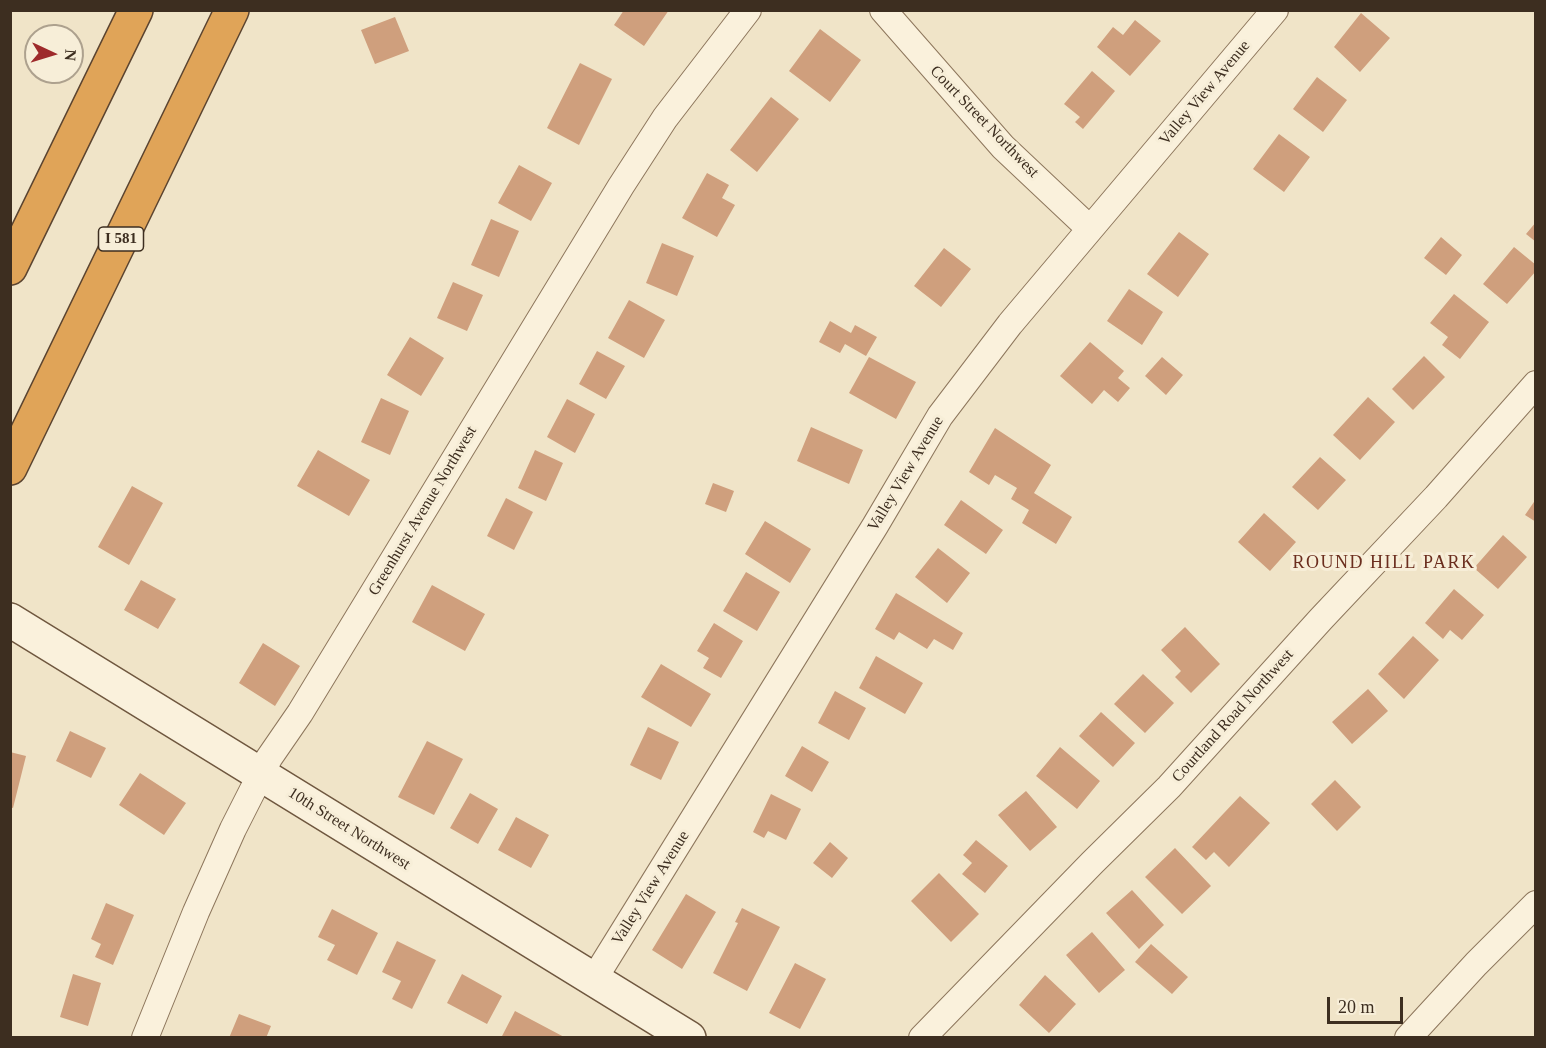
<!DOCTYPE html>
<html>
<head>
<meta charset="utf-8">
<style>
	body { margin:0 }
	#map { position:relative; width:1546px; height:1048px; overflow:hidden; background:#f0e4c8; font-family:Georgia,serif }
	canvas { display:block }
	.frame { position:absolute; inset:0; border:12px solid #3d2e20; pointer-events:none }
	.north { position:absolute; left:24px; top:24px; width:60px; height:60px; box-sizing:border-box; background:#f7eed8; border:2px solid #ada18e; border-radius:50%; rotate:94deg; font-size:16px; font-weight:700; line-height:24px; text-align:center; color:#3d2e20 }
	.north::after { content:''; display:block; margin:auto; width:21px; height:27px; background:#9e2a2b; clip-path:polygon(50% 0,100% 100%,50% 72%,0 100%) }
	.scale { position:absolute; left:1327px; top:997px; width:76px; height:27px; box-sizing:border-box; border:3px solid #3d2e20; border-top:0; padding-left:8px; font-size:18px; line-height:21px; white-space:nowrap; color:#3d2e20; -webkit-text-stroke:4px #f7eed8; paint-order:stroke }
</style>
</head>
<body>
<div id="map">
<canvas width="1546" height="1048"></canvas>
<div class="frame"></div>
<div class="north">N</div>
<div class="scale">20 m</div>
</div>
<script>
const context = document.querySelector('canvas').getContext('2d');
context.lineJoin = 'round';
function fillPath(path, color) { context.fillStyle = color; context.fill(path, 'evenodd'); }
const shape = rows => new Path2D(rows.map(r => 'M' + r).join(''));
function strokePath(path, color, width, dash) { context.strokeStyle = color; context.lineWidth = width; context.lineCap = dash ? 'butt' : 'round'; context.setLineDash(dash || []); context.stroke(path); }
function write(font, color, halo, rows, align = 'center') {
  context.font = font + ' Georgia,serif'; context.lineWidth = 6; context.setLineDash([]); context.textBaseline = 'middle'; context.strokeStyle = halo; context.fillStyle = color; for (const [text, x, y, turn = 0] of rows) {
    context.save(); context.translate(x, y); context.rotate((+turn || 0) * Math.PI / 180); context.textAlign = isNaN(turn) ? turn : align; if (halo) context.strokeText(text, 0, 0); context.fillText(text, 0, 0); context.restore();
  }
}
fillPath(shape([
	[624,10,669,10,644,46,614,25],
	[1361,13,1390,38,1360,72,1334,47],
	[395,17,409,51,375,64,361,30],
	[1135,20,1161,41,1130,76,1097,47,1113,27,1123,35],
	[820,29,861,60,830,102,789,71],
	[580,63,612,79,579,145,547,128],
	[1092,71,1115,91,1083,129,1075,122,1080,117,1064,104],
	[1317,77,1347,100,1323,132,1293,109],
	[771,97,799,119,757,172,730,150],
	[1279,134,1310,157,1284,192,1253,169],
	[519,165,552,183,531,221,498,203],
	[707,173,729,185,722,198,735,205,717,237,682,218],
	[491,219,519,231,499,277,471,265],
	[1536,222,1536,242,1526,234],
	[1179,232,1209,254,1178,297,1147,274],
	[1441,237,1462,255,1446,275,1424,258],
	[662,243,694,256,677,296,646,283],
	[1514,247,1536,265,1536,271,1507,304,1483,284],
	[944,248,971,269,941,307,914,286],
	[453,282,483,295,467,331,437,318],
	[1129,289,1163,312,1142,345,1107,321],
	[1454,294,1489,322,1460,359,1442,345,1448,337,1430,323],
	[629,300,665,320,644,358,608,338],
	[830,321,851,333,855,325,877,337,866,356,845,344,840,353,819,342],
	[410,337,444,358,421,396,387,375],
	[1090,342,1124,371,1118,378,1130,388,1118,402,1104,390,1092,404,1060,376],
	[597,351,625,366,606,399,579,384],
	[1424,356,1445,377,1413,410,1392,389],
	[869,357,916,382,896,419,849,393],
	[1162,357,1183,375,1166,395,1145,376],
	[1368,397,1395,422,1360,460,1333,435],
	[381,398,409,411,390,455,361,442],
	[567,399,595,414,575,453,547,437],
	[811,427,863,450,849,484,797,461],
	[995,428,1051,465,1034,493,1072,517,1056,544,1022,523,1029,510,1011,499,1017,488,995,475,989,485,969,472],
	[318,450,370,480,349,516,297,486],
	[535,450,563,463,546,501,518,488],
	[1320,457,1346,480,1318,510,1292,487],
	[713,483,734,491,726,512,705,504],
	[132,486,163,503,129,565,98,547],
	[506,498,533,512,514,550,487,536],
	[1536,499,1536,522,1525,515],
	[961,500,1003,530,986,554,944,525],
	[1264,513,1296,542,1270,571,1238,542],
	[765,521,811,549,790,583,745,554],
	[1503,535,1527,557,1498,589,1474,568],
	[938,548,970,573,947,603,915,577],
	[746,572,780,592,757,631,723,611],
	[141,580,176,599,158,629,124,610],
	[432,585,485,614,465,651,412,622],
	[1454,589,1484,615,1462,640,1450,630,1443,639,1425,623],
	[896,593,963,633,953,650,934,639,927,649,899,632,894,640,875,629],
	[714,623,743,641,721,678,703,668,709,658,697,651],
	[1185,627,1220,664,1191,693,1175,677,1181,671,1161,650],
	[1413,636,1439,660,1404,699,1378,674],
	[263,643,300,666,275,706,239,683],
	[876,656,923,683,905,714,859,688],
	[661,664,711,694,691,727,641,697],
	[1143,674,1174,703,1145,733,1114,704],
	[1368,689,1388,711,1352,744,1332,722],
	[835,691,866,708,849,740,818,723],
	[1101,712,1135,743,1113,767,1079,736],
	[648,727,679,742,661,780,630,765],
	[70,731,106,748,91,778,56,761],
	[427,741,463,759,434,815,398,797],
	[802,746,829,762,812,792,785,776],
	[1060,747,1100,781,1077,809,1036,776],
	[10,752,26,756,13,808,10,807],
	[140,773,186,803,164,835,119,805],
	[1335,780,1361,807,1337,831,1311,804],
	[1026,791,1057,827,1030,851,998,815],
	[470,793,498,809,478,844,450,828],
	[771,794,801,809,786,840,768,831,764,838,753,832],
	[1240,796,1270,823,1229,867,1214,852,1206,860,1192,847],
	[516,817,549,835,531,868,498,850],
	[976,840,1008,866,985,893,962,874,972,863,963,855],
	[830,842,848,858,832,878,813,863],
	[1175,848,1211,886,1182,914,1145,877],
	[939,873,979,914,951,942,911,901],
	[1132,890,1164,925,1139,949,1106,913],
	[686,894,716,912,682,969,652,950],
	[106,903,134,915,113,965,95,957,101,944,91,939],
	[742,908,780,927,747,991,713,973,738,923,735,922],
	[332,909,378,933,357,975,327,960,335,945,318,937],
	[1092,932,1125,970,1099,993,1066,955],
	[397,941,436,960,412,1009,392,999,401,981,382,972],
	[1151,944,1188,977,1172,994,1135,962],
	[795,963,826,979,800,1029,769,1013],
	[73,974,101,983,88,1026,60,1017],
	[462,974,502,996,487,1024,447,1003],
	[1045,975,1076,1004,1049,1033,1019,1005],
	[515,1011,566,1038,501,1038],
	[239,1014,271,1026,266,1038,229,1038]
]), '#cf9f7d');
const street = shape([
	[883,10,1003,147,1090,229],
	[594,979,875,526,940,416,1010,324,1275,10],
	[145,1038,196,912,233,829,269,758,300,713,621,186,665,118,748,10],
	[922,1038,1092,863,1169,787,1321,619,1436,497,1536,384],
	[1408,1038,1476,964,1536,904]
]);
const secondary = shape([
	[10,620,689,1038]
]);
const highway = shape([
	[10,268,136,10],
	[10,468,232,10]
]);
strokePath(street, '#8d765c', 28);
strokePath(secondary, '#6f573f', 36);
strokePath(highway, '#5b4430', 36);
strokePath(street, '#faf1dc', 26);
strokePath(secondary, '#faf1dc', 33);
strokePath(highway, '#e0a458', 33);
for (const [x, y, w] of [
	[121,239,45]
]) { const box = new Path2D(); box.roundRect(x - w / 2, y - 12, w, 24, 4.5); context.fillStyle = '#f7eed8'; context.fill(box); strokePath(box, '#3d2e20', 1.5); }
write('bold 15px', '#3d2e20', null, [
	["I 581",121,239]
]);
write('16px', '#3d2e20', '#f7eed8', [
	["Valley View Avenue",1205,93,-50],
	["Court Street Northwest",984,122,46],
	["Valley View Avenue",906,474,-59],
	["Greenhurst Avenue Northwest",423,511,-59],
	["Courtland Road Northwest",1233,716,-48],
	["10th Street Northwest",349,829,32],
	["Valley View Avenue",651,888,-58]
]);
context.letterSpacing = '1.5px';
write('18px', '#6b2e1e', '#f7eed8', [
	["ROUND HILL PARK",1384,563]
]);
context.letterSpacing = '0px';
</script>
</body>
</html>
